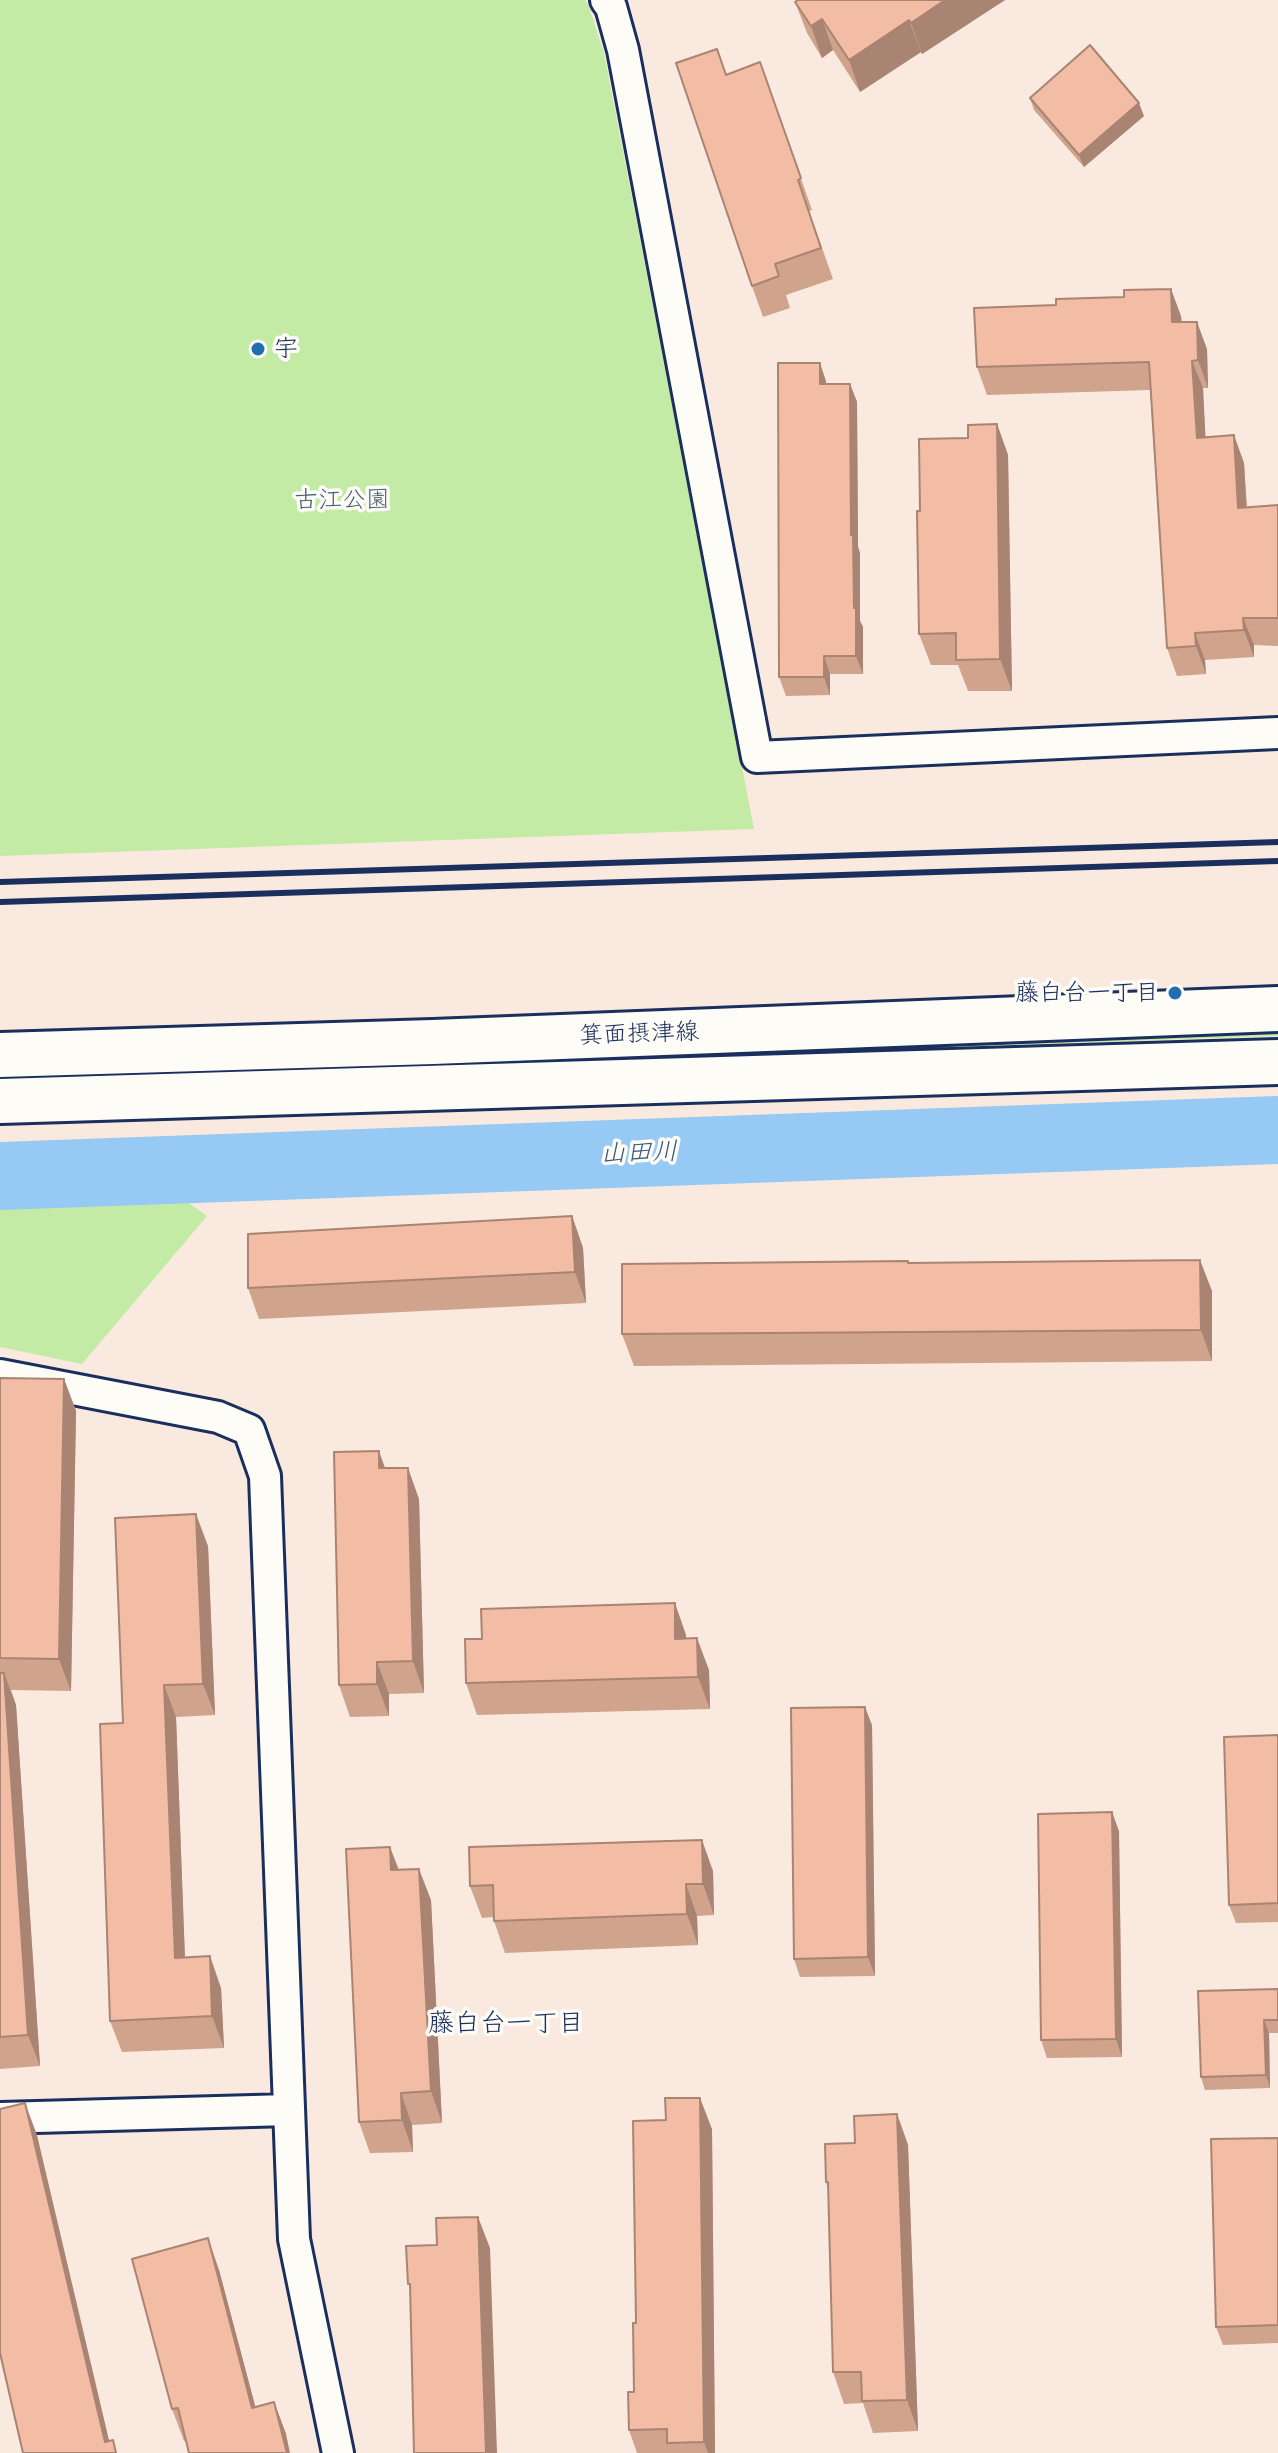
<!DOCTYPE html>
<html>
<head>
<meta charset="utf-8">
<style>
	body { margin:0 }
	canvas { display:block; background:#fae9de }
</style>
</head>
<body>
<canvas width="1278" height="2453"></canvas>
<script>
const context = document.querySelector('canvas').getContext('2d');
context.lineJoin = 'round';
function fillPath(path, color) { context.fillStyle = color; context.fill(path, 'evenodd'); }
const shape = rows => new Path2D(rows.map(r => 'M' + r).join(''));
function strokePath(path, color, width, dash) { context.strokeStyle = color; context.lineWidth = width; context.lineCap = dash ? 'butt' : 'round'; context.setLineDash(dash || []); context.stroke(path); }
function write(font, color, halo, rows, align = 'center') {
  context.font = font + ' Delius,"Klee One",sans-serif'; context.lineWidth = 7; context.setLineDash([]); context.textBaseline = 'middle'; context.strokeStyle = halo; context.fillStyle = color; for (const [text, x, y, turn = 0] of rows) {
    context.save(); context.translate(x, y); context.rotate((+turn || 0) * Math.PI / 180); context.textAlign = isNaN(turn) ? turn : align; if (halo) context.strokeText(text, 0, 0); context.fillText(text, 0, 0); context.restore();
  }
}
fillPath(shape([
	[0,0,585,0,589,7,604,53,754,829,0,856],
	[1278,1025,1278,1036,0,1079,0,1066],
	[183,1199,207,1216,82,1364,0,1347,0,1204]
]), '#c4eba5');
strokePath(shape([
	[0,1176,1278,1130]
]), '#96c9f3', 68);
const minor = shape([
	[606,0,611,7,623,50,757,757,1278,733],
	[0,1375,218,1417,249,1430,265,1476,294,2239,338,2453],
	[0,2118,289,2110]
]);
const secondary = shape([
	[0,1055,433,1042,1278,1009],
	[0,1101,1278,1062]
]);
strokePath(minor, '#1b2f5e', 36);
strokePath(secondary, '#1b2f5e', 50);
strokePath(minor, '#fdfcf7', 30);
strokePath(secondary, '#fdfcf7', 44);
strokePath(shape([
	[0,882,1278,842],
	[0,902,1278,861]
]), '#1b2f5e', 6);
fillPath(shape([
	[1005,0,922,54,921,52,860,92,833,50,822,58,807,33,795,2],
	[760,62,812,210,809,211,833,279,786,295,790,308,763,317,752,286,726,75],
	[1030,98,1144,116,1084,167,1034,110],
	[1181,316,1182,322,1207,349,1208,388,1203,388,1205,437,1244,463,1247,507,1278,505,1278,646,1254,645,1254,657,1205,660,1206,674,1177,676,1167,648,1150,390,987,395,977,367],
	[826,381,826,384,850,384,857,402,858,547,860,553,860,621,863,627,863,674,830,674,830,695,786,696,779,677],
	[997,424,1008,455,1012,691,968,691,958,665,931,665,919,634,920,511,968,438],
	[572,1216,583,1248,586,1303,259,1319,248,1288],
	[1212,1291,1212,1361,634,1366,622,1334],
	[0,1378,64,1379,76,1411,71,1691,11,1690,16,1705,40,2066,0,2069],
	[385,1468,419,1499,424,1693,389,1694,389,1716,350,1717,339,1685],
	[208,1546,215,1715,176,1717,185,1957,221,1988,224,2048,122,2052,110,2021,123,1723],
	[686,1635,686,1639,709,1670,710,1709,477,1715,466,1683],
	[872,1725,875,1976,800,1977,794,1959],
	[1278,1735,1278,1922,1236,1923,1229,1905],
	[1119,1831,1122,2057,1047,2058,1041,2040],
	[399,1870,431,1900,442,2123,412,2125,413,2152,370,2153,359,2122],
	[713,1871,714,1915,697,1916,698,1945,505,1953,494,1921,493,1917,482,1918,470,1886],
	[1278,1989,1278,2033,1269,2033,1270,2088,1205,2090,1201,2077],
	[897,2114,908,2145,918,2431,873,2433,863,2403,844,2404,833,2372,828,2189,826,2182,855,2143],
	[712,2129,715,2453,637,2453,629,2430,634,2392,636,2323],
	[1278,2138,1278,2343,1223,2345,1216,2327],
	[219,2270,255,2407,274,2402,286,2434,184,2441,172,2409]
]), '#d0a38d');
fillPath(shape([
	[945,0,1005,0,922,54,911,23],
	[822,19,833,50,822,58,811,26],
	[909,20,921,52,860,92,849,60],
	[1139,103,1144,116,1084,167,1079,155],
	[1171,289,1181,316,1183,350,1172,322],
	[1197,322,1207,349,1208,388,1198,360],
	[1192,361,1203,388,1207,466,1197,438],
	[820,363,826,381,826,402,820,384],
	[850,384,857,402,858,547,860,553,860,621,863,627,863,674,856,656,851,535],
	[997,424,1008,455,1012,691,1000,659],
	[1234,435,1244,463,1248,535,1238,508],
	[1243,618,1254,645,1254,657,1244,630],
	[1195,633,1205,660,1206,674,1196,646],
	[824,656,830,674,830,695,824,677],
	[572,1216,583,1248,586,1303,575,1272],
	[1200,1260,1212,1291,1212,1361,1201,1330],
	[64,1379,76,1411,71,1691,59,1659],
	[379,1451,390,1482,379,1468],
	[408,1468,419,1499,424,1693,413,1661],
	[196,1514,208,1546,215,1715,203,1684],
	[675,1603,686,1635,687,1671,675,1639],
	[697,1638,709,1670,710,1709,698,1677],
	[377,1662,389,1694,389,1716,377,1684],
	[4,1673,16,1705,40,2066,28,2035],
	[164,1685,176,1717,186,1989,175,1958],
	[865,1707,872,1725,875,1976,868,1957],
	[1112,1812,1119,1831,1122,2057,1116,2039],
	[702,1840,713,1871,714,1915,703,1884],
	[390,1847,402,1878,391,1870],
	[419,1869,431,1900,442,2123,431,2091],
	[686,1884,697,1916,698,1945,687,1914],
	[210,1956,221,1988,224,2048,212,2016],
	[1264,2020,1269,2033,1270,2088,1266,2075],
	[401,2093,412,2125,413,2152,402,2120],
	[700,2098,712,2129,715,2453,708,2453,704,2442],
	[25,2103,37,2135,112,2453,105,2442],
	[897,2114,908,2145,918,2431,907,2400],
	[478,2217,490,2248,497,2453,486,2453],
	[208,2238,219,2270,264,2439,252,2408],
	[274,2402,286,2434,290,2453,287,2453]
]), '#a98473');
const building = shape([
	[798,0,945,0,911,23,909,20,849,60,822,19,811,26,795,2,798,0],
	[1090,45,1139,103,1079,155,1030,98,1090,45],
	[717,49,726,75,760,62,801,178,798,180,821,248,775,264,779,276,752,286,676,63,717,49],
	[1171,289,1172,322,1197,322,1198,360,1192,361,1197,438,1234,435,1238,508,1278,505,1278,618,1243,618,1244,630,1195,633,1196,646,1167,648,1149,362,977,367,974,308,1056,305,1056,299,1124,297,1124,290,1171,289],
	[778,363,820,363,820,384,850,384,851,535,853,535,854,608,856,608,856,656,824,656,824,677,779,677,778,363],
	[997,424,1000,659,956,660,956,633,919,634,917,511,920,511,919,439,968,438,968,425,997,424],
	[572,1216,575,1272,248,1288,248,1234,572,1216],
	[1200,1260,1201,1330,622,1334,622,1264,908,1261,908,1263,1200,1260],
	[0,1378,64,1379,59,1659,0,1658,0,1378],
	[379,1451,379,1468,408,1468,413,1661,377,1662,377,1684,339,1685,334,1452,379,1451],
	[196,1514,203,1684,164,1685,175,1958,210,1956,212,2016,110,2021,100,1724,123,1723,115,1518,196,1514],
	[675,1603,675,1639,697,1638,698,1677,466,1683,465,1639,482,1639,481,1609,675,1603],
	[0,1673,4,1673,28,2035,0,2037,0,1673],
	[865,1707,868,1957,794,1959,791,1708,865,1707],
	[1278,1735,1278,1903,1229,1905,1224,1737,1278,1735],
	[1112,1812,1116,2039,1041,2040,1038,1814,1112,1812],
	[702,1840,703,1884,686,1884,687,1914,494,1921,493,1885,470,1886,469,1847,702,1840],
	[390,1847,391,1870,419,1869,431,2091,401,2093,402,2120,359,2122,346,1849,390,1847],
	[1278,1989,1278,2020,1264,2020,1266,2075,1201,2077,1198,1991,1278,1989],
	[665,2098,700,2098,704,2442,667,2443,667,2429,629,2430,628,2392,634,2392,633,2323,636,2323,633,2121,666,2120,665,2098],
	[25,2103,105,2442,113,2440,116,2453,23,2453,0,2353,0,2109,25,2103],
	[897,2114,907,2400,862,2401,861,2372,833,2372,828,2182,826,2182,825,2144,855,2143,854,2116,897,2114],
	[1278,2138,1278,2325,1216,2327,1211,2139,1278,2138],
	[478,2217,486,2453,414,2453,410,2284,408,2284,406,2246,437,2245,436,2218,478,2217],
	[208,2238,252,2408,274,2402,287,2453,189,2453,178,2408,172,2409,132,2259,208,2238]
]);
fillPath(building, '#f2bda4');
strokePath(building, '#a98473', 2);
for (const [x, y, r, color] of [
	[258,349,8,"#1f6fb2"],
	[1175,993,8,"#1f6fb2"]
]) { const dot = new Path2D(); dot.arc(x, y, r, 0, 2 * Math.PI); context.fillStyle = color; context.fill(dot); strokePath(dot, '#fdfcf7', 3); }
write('24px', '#1b2f5e', '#fdfcf7', [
	["宇",274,349],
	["藤白台一丁目",1159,993,"right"]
], 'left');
write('24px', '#455e70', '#fdfcf7', [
	["古江公園",342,500]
]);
write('24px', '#1b2f5e', '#fdfcf7', [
	["箕面摂津線",639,1034,-2]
]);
write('italic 26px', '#3a5683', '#fdfcf7', [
	["山田川",639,1153,-2]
]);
write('26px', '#1b2f5e', '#fdfcf7', [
	["藤白台一丁目",506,2024]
]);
</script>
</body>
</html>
